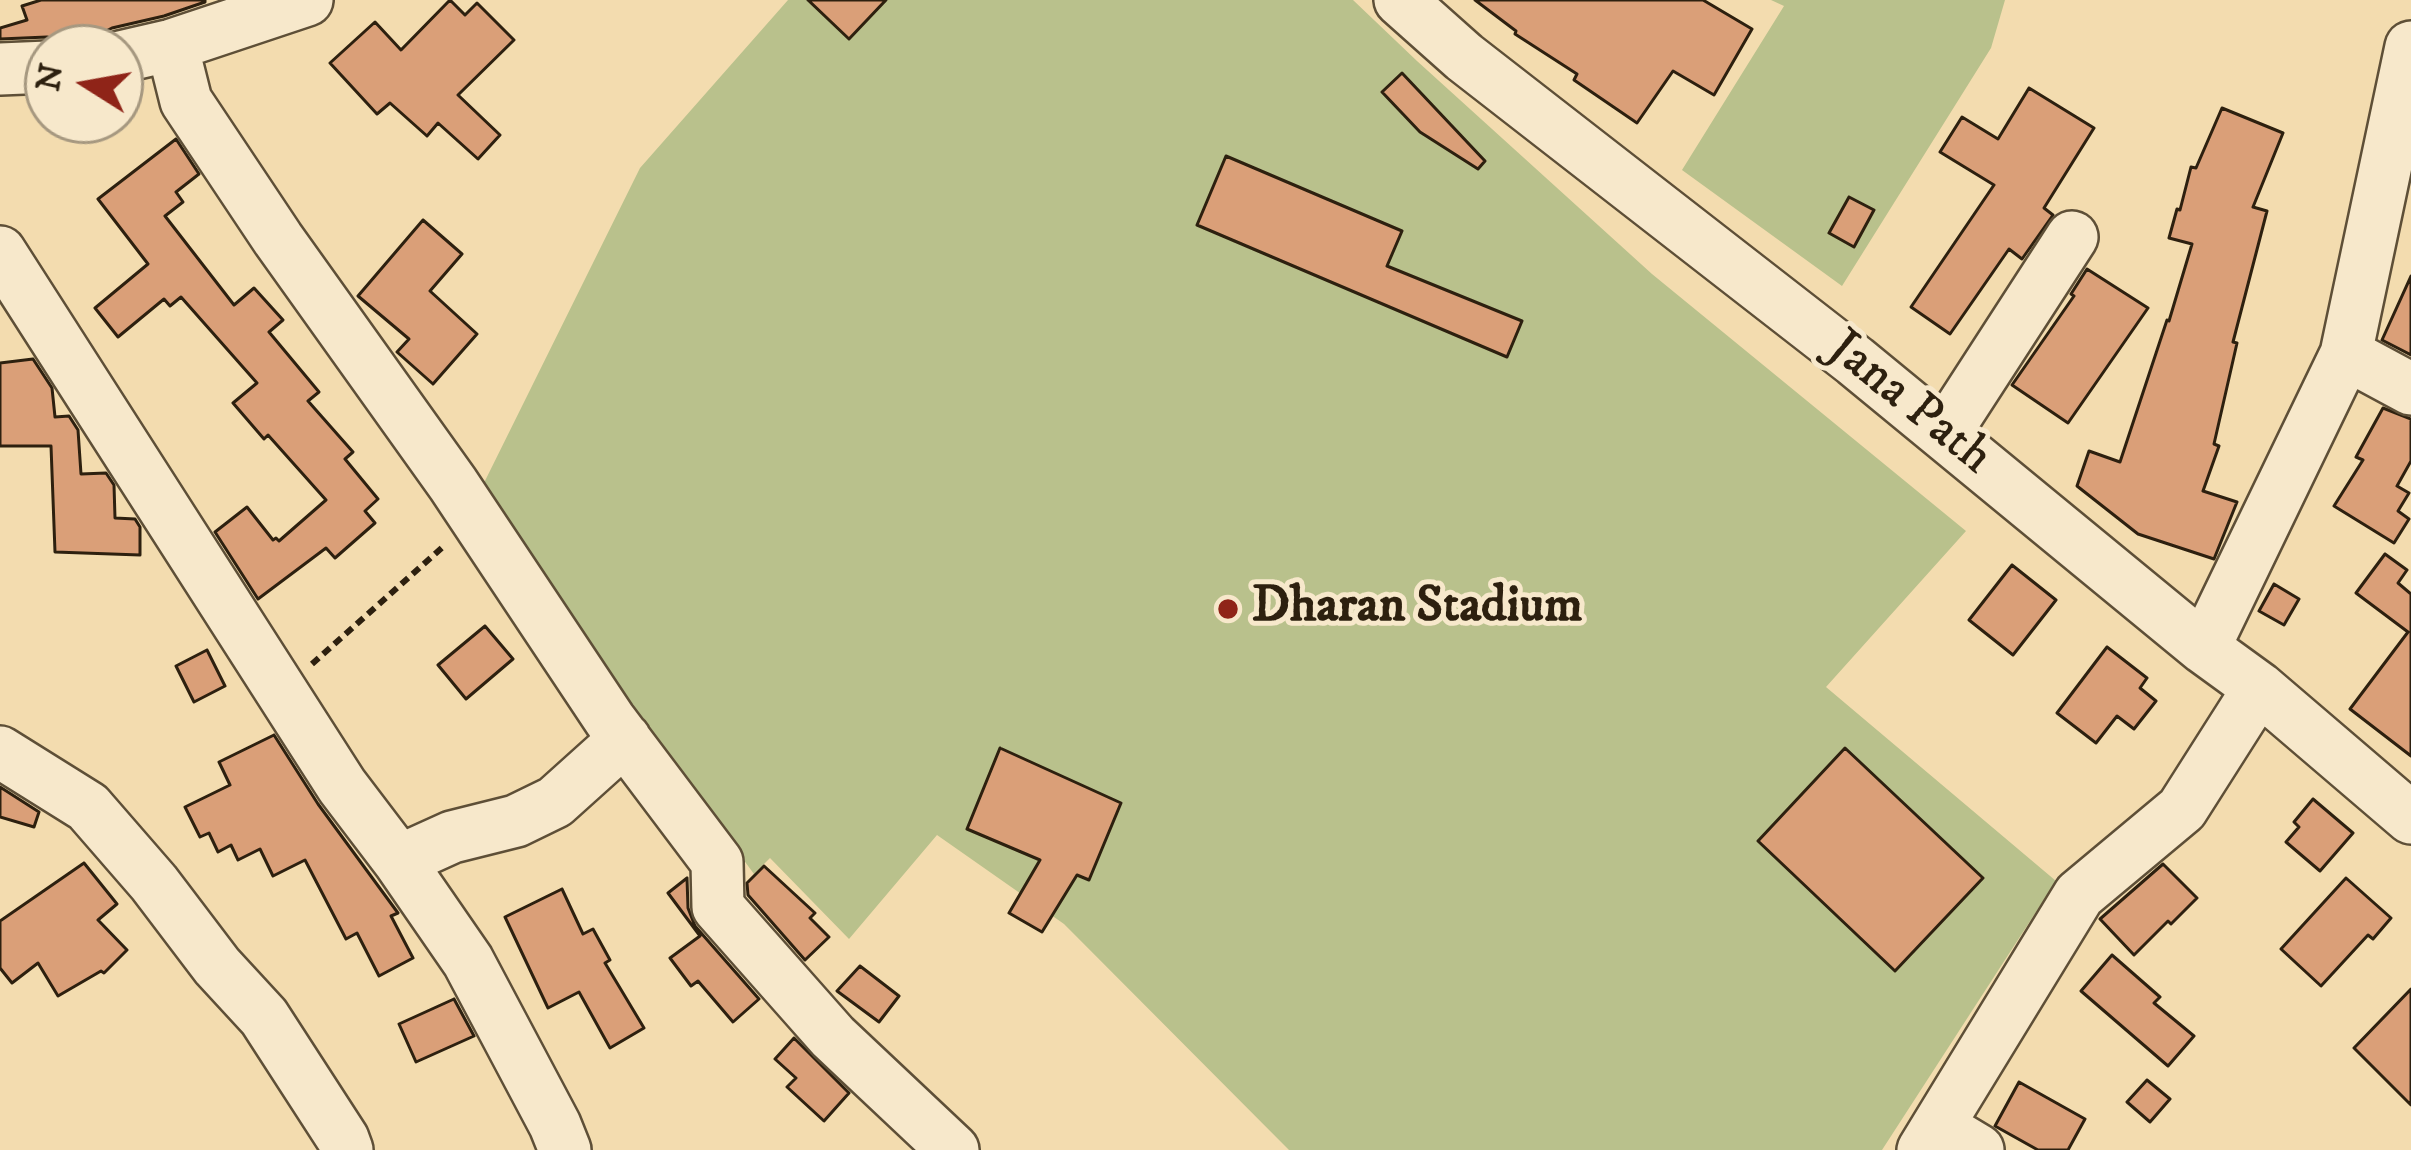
<!DOCTYPE html>
<html>
<head>
<meta charset="utf-8">
<style>
	body { margin:0 }
	#map { position:relative; width:2411px; height:1150px; overflow:hidden; background:#f3dcaf; font-family:"IM FELL DW Pica",serif }
	canvas { display:block }
	.north { position:absolute; left:24px; top:24px; width:120px; height:120px; box-sizing:border-box; background:#f7e8cb; border:3px solid #a69880; border-radius:50%; rotate:281deg; font-size:33px; font-weight:700; line-height:48px; text-align:center; color:#2d200f }
	.north::after { content:''; display:block; margin:auto; width:42px; height:54px; background:#8f2418; clip-path:polygon(50% 0,100% 100%,50% 72%,0 100%) }
</style>
</head>
<body>
<div id="map">
<canvas width="2411" height="1150"></canvas>
<div class="north">N</div>
</div>
<script>
const context = document.querySelector('canvas').getContext('2d');
context.lineJoin = 'round';
function fillPath(path, color) { context.fillStyle = color; context.fill(path, 'evenodd'); }
const shape = rows => new Path2D(rows.map(r => 'M' + r).join(''));
function strokePath(path, color, width, dash) { context.strokeStyle = color; context.lineWidth = width; context.lineCap = dash ? 'butt' : 'round'; context.setLineDash(dash || []); context.stroke(path); }
function write(font, color, halo, rows, align = 'center') {
  context.font = font + ' "IM FELL DW Pica",serif'; context.lineWidth = 10; context.setLineDash([]); context.textBaseline = 'middle'; context.strokeStyle = halo; context.fillStyle = color; for (const [text, x, y, turn = 0] of rows) {
    context.save(); context.translate(x, y); context.rotate((+turn || 0) * Math.PI / 180); context.textAlign = isNaN(turn) ? turn : align; if (halo) context.strokeText(text, 0, 0); context.fillText(text, 0, 0); context.restore();
  }
}
fillPath(shape([
	[788,0,1353,0,1417,61,1652,274,1966,531,1826,687,2056,881,1882,1150,1289,1150,1064,924,937,835,849,939,770,858,754,874,477,497,640,168],
	[1771,0,2005,0,1991,48,1842,286,1682,170,1784,6]
]), '#b9c18c');
const building = shape([
	[41,0,205,0,205,2,164,16,112,28,100,34,95,43,93,37,67,45,61,40,47,37,0,39,0,28,27,20,22,6,41,0],
	[450,0,465,15,477,3,514,40,458,95,500,135,478,159,438,123,427,136,390,103,377,114,330,63,375,22,401,50,450,0],
	[808,0,886,0,849,39,808,0],
	[1475,0,1703,0,1752,29,1714,95,1673,71,1637,123,1574,80,1577,74,1515,34,1516,31,1475,0],
	[1402,73,1485,161,1478,169,1420,132,1382,92,1402,73],
	[2029,88,2094,128,2044,208,2053,215,2022,259,2009,249,1950,334,1911,307,1994,185,1940,152,1962,117,1998,139,2029,88],
	[2222,108,2283,133,2253,207,2267,211,2233,342,2237,343,2214,444,2219,446,2203,491,2237,502,2214,559,2138,534,2077,486,2089,451,2120,462,2167,320,2169,321,2192,244,2169,238,2177,209,2180,210,2191,167,2196,168,2222,108],
	[176,139,199,174,176,192,183,202,165,216,234,305,254,288,283,320,269,332,319,392,308,401,353,452,345,459,378,499,365,511,375,523,335,558,326,548,258,599,215,532,247,507,273,540,276,538,279,541,326,500,268,435,264,439,233,403,257,383,181,297,170,306,164,299,118,337,95,308,148,264,98,199,176,139],
	[1226,156,1402,231,1387,266,1522,321,1507,357,1197,225,1226,156],
	[1849,197,1874,210,1854,247,1829,233,1849,197],
	[423,220,462,254,430,291,477,334,433,384,397,352,409,339,358,296,423,220],
	[2087,269,2148,308,2068,423,2012,385,2074,296,2071,294,2087,269],
	[2411,276,2411,355,2382,340,2411,276],
	[33,359,52,388,55,417,69,416,78,430,81,474,106,473,114,485,115,518,135,519,140,527,140,555,55,552,51,446,0,446,0,363,33,359],
	[2383,408,2411,419,2411,461,2397,486,2409,493,2398,511,2409,519,2394,543,2334,506,2363,460,2356,457,2383,408],
	[2385,554,2407,570,2398,583,2411,594,2411,756,2350,709,2408,632,2356,593,2385,554],
	[2012,565,2056,600,2013,655,1969,620,2012,565],
	[2274,584,2299,599,2284,625,2259,611,2274,584],
	[485,626,513,659,466,699,438,665,485,626],
	[2107,647,2147,678,2140,688,2156,701,2134,729,2117,716,2096,743,2057,713,2107,647],
	[207,650,225,686,194,702,176,666,207,650],
	[274,735,318,804,398,913,391,916,413,958,379,976,357,933,346,939,305,860,273,876,260,849,238,860,231,845,218,852,209,833,200,837,185,807,230,785,219,762,274,735],
	[1000,748,1121,803,1089,880,1077,875,1042,932,1009,913,1040,860,967,829,1000,748],
	[1845,748,1983,878,1895,971,1758,841,1845,748],
	[0,787,39,812,34,827,0,817,0,787],
	[2313,799,2353,833,2320,871,2286,842,2299,827,2294,822,2313,799],
	[84,863,117,904,98,920,127,950,104,973,101,971,58,996,38,963,12,983,0,968,0,921,84,863],
	[2163,864,2197,898,2171,924,2168,921,2134,955,2100,919,2163,864],
	[764,866,815,913,810,918,829,937,805,960,748,895,747,883,764,866],
	[687,878,688,908,695,926,759,999,733,1022,698,981,691,986,670,958,700,936,668,893,687,878],
	[2346,878,2391,918,2373,939,2368,935,2321,986,2281,949,2346,878],
	[562,889,583,934,593,929,610,960,605,963,644,1028,610,1048,579,992,548,1008,505,917,562,889],
	[2112,955,2160,997,2154,1003,2194,1036,2168,1066,2081,991,2112,955],
	[860,966,899,996,879,1022,837,991,860,966],
	[2411,989,2411,1105,2354,1048,2411,989],
	[454,999,474,1036,416,1062,399,1024,454,999],
	[794,1038,849,1093,824,1121,787,1087,796,1078,775,1059,794,1038],
	[2147,1080,2170,1099,2150,1122,2127,1102,2147,1080],
	[2019,1082,2085,1119,2068,1150,2038,1150,1995,1126,2019,1082]
]);
fillPath(building, '#da9f78');
strokePath(building, '#2d200f', 3);
const minor = shape([
	[1400,0,1464,57,1855,361,2204,648,2259,688,2411,818],
	[172,45,186,101,278,239,453,484,610,720,717,862,718,907,833,1037,953,1150],
	[120,57,172,45,307,0],
	[0,69,48,67],
	[0,252,342,786,399,861,468,961,555,1125,565,1150],
	[2346,354,2411,389],
	[1945,433,2072,237],
	[2204,648,2346,354,2411,47],
	[0,752,88,807,154,883,217,966,264,1017,343,1139,347,1150],
	[399,861,452,837,516,821,555,802,625,739],
	[1938,1126,1978,1150],
	[1923,1150,2079,895,2182,809,2259,688]
]);
strokePath(minor, '#5e4f37', 56);
strokePath(shape([
	[312,664,445,545]
]), '#2d200f', 6, [9, 6]);
strokePath(minor, '#f7e8cb', 51);
for (const [x, y, r, color] of [
	[1228,609,12,"#8f2418"]
]) { const dot = new Path2D(); dot.arc(x, y, r, 0, 2 * Math.PI); context.fillStyle = color; context.fill(dot); strokePath(dot, '#f7e8cb', 4.5); }
write('51px', '#2d200f', '#f7e8cb', [
	["Jana Path",1908,405,39]
]);
write('bold 51px', '#2d200f', '#f7e8cb', [
	["Dharan Stadium",1252,609]
], 'left');
</script>
</body>
</html>
